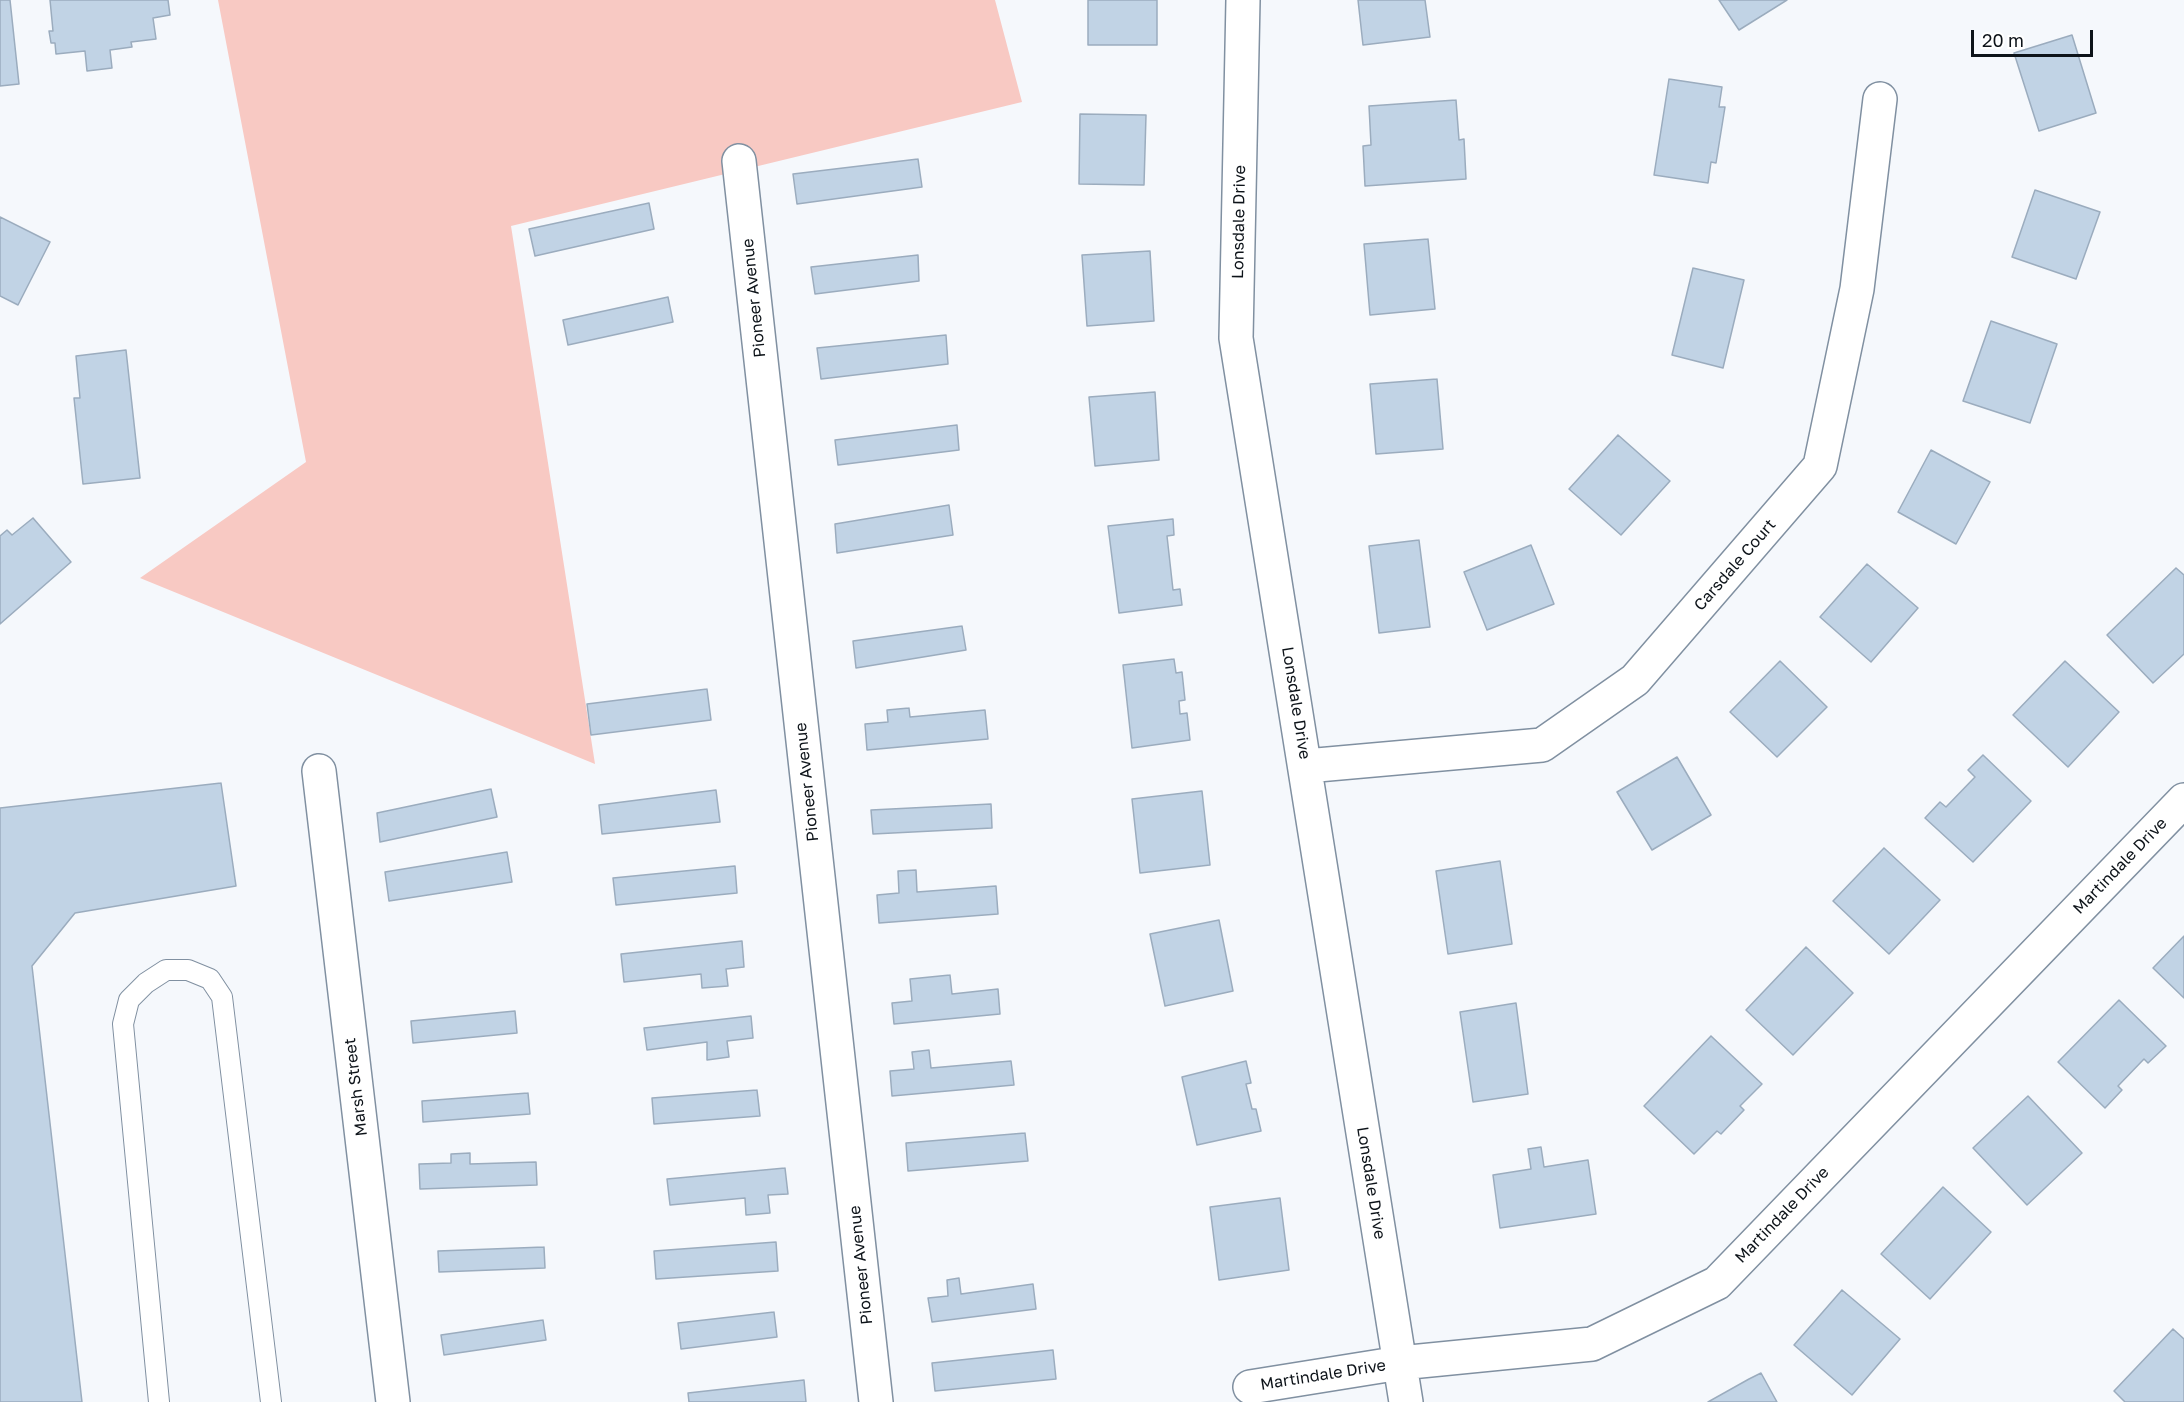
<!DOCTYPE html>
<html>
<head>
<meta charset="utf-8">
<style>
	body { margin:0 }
	#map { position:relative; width:2184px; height:1402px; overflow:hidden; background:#f5f8fc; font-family:"Golos Text",sans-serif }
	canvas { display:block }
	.scale { position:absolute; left:1971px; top:30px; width:122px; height:27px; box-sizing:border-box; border:3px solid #0d1319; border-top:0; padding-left:8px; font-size:18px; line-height:21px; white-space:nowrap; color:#0d1319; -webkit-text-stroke:4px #fff; paint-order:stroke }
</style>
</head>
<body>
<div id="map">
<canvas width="2184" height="1402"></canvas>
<div class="scale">20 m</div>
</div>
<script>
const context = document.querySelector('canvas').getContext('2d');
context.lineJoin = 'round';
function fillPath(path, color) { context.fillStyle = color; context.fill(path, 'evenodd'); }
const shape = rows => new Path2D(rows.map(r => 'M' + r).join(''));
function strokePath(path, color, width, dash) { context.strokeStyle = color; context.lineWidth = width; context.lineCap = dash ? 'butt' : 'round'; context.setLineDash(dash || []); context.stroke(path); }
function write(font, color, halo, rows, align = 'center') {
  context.font = font + ' "Golos Text",sans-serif'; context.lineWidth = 4.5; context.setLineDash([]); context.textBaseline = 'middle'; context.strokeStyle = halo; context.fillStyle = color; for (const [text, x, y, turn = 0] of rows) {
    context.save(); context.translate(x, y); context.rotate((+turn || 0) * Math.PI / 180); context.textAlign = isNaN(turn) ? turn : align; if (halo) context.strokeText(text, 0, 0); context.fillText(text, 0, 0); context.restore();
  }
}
fillPath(shape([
	[218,0,995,0,1022,102,511,226,595,764,140,578,306,462]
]), '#f8c9c3');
const building = shape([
	[0,0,10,0,19,84,0,86,0,0],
	[50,0,168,0,170,15,153,18,156,39,131,42,132,47,110,50,112,68,87,71,85,51,56,54,55,43,51,43,49,31,53,31,50,0],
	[1088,0,1157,0,1157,45,1088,45,1088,0],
	[1358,0,1425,0,1430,37,1363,45,1358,0],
	[1719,0,1787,0,1739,30,1719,0],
	[2072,35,2096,113,2039,131,2014,53,2072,35],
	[1669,79,1722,87,1719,107,1725,107,1716,163,1711,162,1708,183,1654,175,1669,79],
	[1456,100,1459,140,1464,139,1466,179,1365,186,1363,146,1371,145,1369,106,1456,100],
	[1080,114,1146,115,1144,185,1079,184,1080,114],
	[918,159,922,187,797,204,793,174,918,159],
	[2035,190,2100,212,2076,279,2012,257,2035,190],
	[649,203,654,229,535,256,529,229,649,203],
	[0,217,50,242,18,305,0,296,0,217],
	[1428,239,1435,309,1370,315,1364,244,1428,239],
	[1150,251,1154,321,1087,326,1082,255,1150,251],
	[918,255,919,281,815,294,811,267,918,255],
	[1693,268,1744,280,1723,368,1672,355,1693,268],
	[668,297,673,322,568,345,563,320,668,297],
	[1991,321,2057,344,2030,423,1963,401,1991,321],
	[946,335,948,364,821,379,817,348,946,335],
	[126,350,140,478,83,484,74,398,80,398,76,356,126,350],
	[1437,379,1443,449,1376,454,1370,384,1437,379],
	[1155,392,1159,460,1095,466,1089,397,1155,392],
	[957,425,959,450,838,465,835,440,957,425],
	[1618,435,1670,481,1621,535,1569,489,1618,435],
	[1931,450,1990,482,1956,544,1898,512,1931,450],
	[949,505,953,535,837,553,835,524,949,505],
	[33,518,71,562,0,624,0,536,7,530,12,535,33,518],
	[1173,519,1174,535,1167,536,1173,590,1180,589,1182,605,1119,613,1108,526,1173,519],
	[1419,540,1430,627,1379,633,1369,546,1419,540],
	[1531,545,1554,604,1487,630,1464,572,1531,545],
	[1867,564,1918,608,1871,662,1820,617,1867,564],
	[2176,568,2184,575,2184,654,2153,683,2107,635,2176,568],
	[962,626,966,650,856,668,853,641,962,626],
	[1174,659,1176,673,1182,672,1185,700,1179,701,1180,714,1187,713,1190,740,1132,748,1123,665,1174,659],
	[1780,661,1827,707,1777,757,1730,712,1780,661],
	[2065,661,2119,712,2068,767,2013,715,2065,661],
	[707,689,711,720,591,735,587,704,707,689],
	[909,708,910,717,985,710,988,739,867,750,865,724,888,722,887,710,909,708],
	[1983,755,2031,801,1973,862,1925,818,1940,802,1946,807,1975,777,1968,770,1983,755],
	[1677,757,1711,815,1652,850,1617,792,1677,757],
	[221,783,236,886,75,913,32,966,82,1402,0,1402,0,808,221,783],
	[491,789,497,817,380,842,377,813,491,789],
	[716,790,720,822,602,834,599,805,716,790],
	[1202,791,1210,865,1140,873,1132,799,1202,791],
	[991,804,992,828,873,834,871,810,991,804],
	[1884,848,1940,900,1889,954,1833,901,1884,848],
	[507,852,512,882,389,901,385,872,507,852],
	[1500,861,1512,944,1448,954,1436,871,1500,861],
	[735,866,737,893,616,905,613,878,735,866],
	[916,870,917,892,996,886,998,914,879,923,877,895,899,893,898,871,916,870],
	[1219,920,1233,991,1165,1006,1150,934,1219,920],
	[2184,936,2184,998,2153,968,2184,936],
	[742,941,744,967,726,969,728,986,702,988,701,974,624,982,621,954,742,941],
	[1806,947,1853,993,1793,1055,1746,1010,1806,947],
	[950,975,952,994,998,989,1000,1014,894,1024,892,1003,912,1001,910,979,950,975],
	[2119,1000,2166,1046,2148,1063,2144,1059,2118,1086,2122,1090,2105,1108,2058,1062,2119,1000],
	[1516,1003,1528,1094,1473,1102,1460,1012,1516,1003],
	[515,1011,517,1033,413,1043,411,1021,515,1011],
	[751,1016,753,1038,727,1041,729,1057,707,1060,707,1042,647,1050,644,1028,751,1016],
	[1711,1036,1762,1084,1740,1106,1744,1110,1721,1134,1717,1131,1694,1154,1644,1106,1711,1036],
	[929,1050,931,1068,1011,1061,1014,1085,892,1096,890,1071,914,1069,912,1052,929,1050],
	[1246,1061,1251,1083,1246,1084,1252,1109,1256,1109,1261,1131,1197,1145,1182,1077,1246,1061],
	[757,1090,760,1116,654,1124,652,1098,757,1090],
	[528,1093,530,1114,423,1122,422,1101,528,1093],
	[2028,1096,2082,1153,2027,1205,1973,1148,2028,1096],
	[1025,1133,1028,1161,908,1171,906,1143,1025,1133],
	[1541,1147,1544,1167,1588,1160,1596,1214,1500,1228,1493,1175,1531,1169,1528,1149,1541,1147],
	[470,1153,470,1164,536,1162,537,1185,420,1189,419,1164,451,1163,451,1154,470,1153],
	[785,1168,788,1194,768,1195,770,1213,746,1215,745,1198,670,1205,667,1179,785,1168],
	[1943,1187,1991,1232,1930,1299,1881,1254,1943,1187],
	[1280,1198,1289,1270,1219,1280,1210,1207,1280,1198],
	[776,1242,778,1271,656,1279,654,1251,776,1242],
	[544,1247,545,1268,439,1272,438,1251,544,1247],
	[959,1278,961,1294,1033,1284,1036,1309,932,1322,928,1298,948,1296,947,1280,959,1278],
	[1842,1290,1900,1339,1852,1395,1794,1345,1842,1290],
	[774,1312,777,1337,681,1349,678,1323,774,1312],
	[543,1320,546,1340,444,1355,441,1335,543,1320],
	[2173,1329,2184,1339,2184,1402,2125,1402,2114,1391,2173,1329],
	[1053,1350,1056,1379,935,1391,932,1363,1053,1350],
	[1761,1373,1777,1402,1708,1402,1749,1379,1761,1373],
	[804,1380,806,1402,689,1402,688,1393,804,1380]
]);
fillPath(building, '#c1d3e5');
strokePath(building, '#9bacbe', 1.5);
const lane = shape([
	[159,1402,123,1024,129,1000,146,983,166,970,188,970,210,979,222,997,271,1402]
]);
const street = shape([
	[1243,0,1236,338,1406,1402],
	[739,161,876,1402],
	[1306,766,1542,745,1635,680,1820,466,1857,289,1880,99],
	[319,771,393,1402],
	[1250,1387,1400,1363,1592,1344,1717,1283,2184,800]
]);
strokePath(lane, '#8090a1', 22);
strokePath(street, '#8090a1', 36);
strokePath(lane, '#fff', 20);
strokePath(street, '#fff', 33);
write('16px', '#0d1319', '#fff', [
	["Lonsdale Drive",1239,222,-89],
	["Pioneer Avenue",754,298,-96],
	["Carsdale Court",1735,565,-49],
	["Lonsdale Drive",1296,703,81],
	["Pioneer Avenue",807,782,-96],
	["Martindale Drive",2120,866,-46],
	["Marsh Street",356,1087,-97],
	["Lonsdale Drive",1371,1183,81],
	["Martindale Drive",1782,1215,-46],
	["Pioneer Avenue",861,1265,-96],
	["Martindale Drive",1323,1375,-9]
]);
</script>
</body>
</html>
